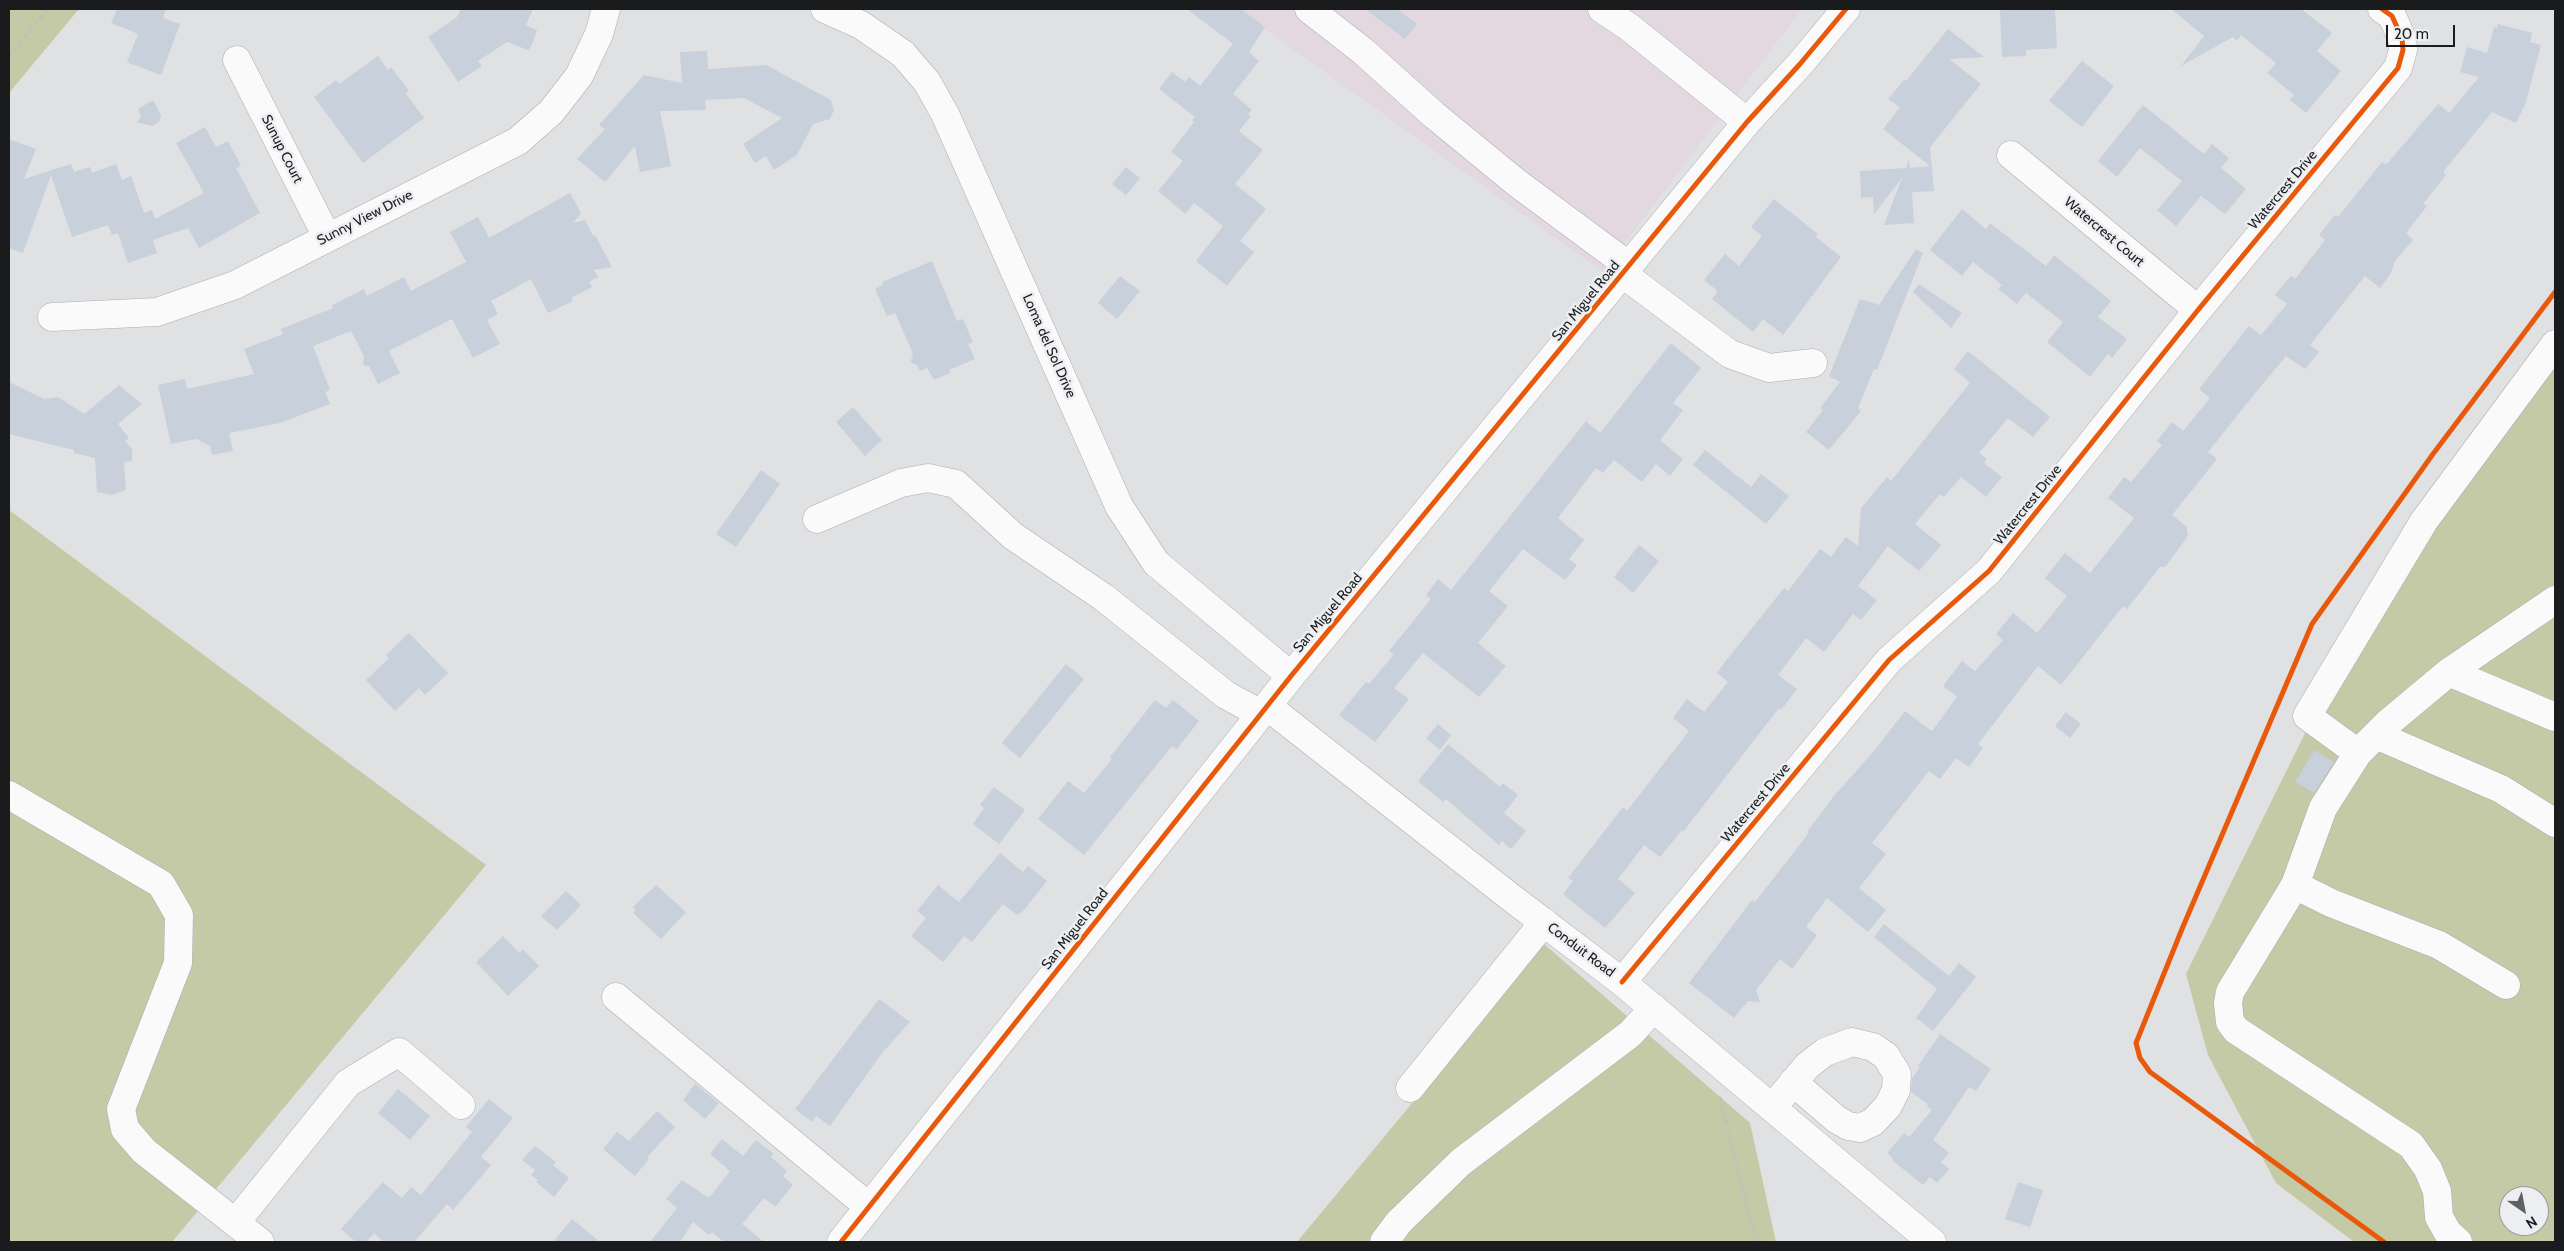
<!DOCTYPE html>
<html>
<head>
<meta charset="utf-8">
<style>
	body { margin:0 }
	#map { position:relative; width:2564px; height:1251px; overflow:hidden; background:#e0e1e3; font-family:Cabin,sans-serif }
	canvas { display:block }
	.frame { position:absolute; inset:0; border:10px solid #1a1b1c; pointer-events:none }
	.north { position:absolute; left:2499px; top:1186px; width:50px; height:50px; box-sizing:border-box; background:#eceef1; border:1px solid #989a9c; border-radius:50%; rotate:147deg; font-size:14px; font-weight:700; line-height:20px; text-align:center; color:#1a1b1c }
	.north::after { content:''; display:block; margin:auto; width:18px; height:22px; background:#5f6062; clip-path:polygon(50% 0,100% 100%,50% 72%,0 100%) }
	.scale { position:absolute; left:2386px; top:25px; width:69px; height:22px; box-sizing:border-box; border:2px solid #1a1b1c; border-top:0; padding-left:6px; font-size:15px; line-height:18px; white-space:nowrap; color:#1a1b1c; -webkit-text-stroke:4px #eceef1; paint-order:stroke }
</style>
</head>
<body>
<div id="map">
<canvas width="2564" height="1251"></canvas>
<div class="frame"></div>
<div class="north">N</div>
<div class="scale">20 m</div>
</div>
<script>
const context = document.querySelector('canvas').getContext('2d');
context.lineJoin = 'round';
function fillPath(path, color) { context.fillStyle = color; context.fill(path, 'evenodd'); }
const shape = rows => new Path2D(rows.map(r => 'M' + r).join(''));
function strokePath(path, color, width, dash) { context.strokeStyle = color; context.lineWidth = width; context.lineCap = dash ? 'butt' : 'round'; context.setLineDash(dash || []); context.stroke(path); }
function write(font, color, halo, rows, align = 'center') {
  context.font = font + ' Cabin,sans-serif'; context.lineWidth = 5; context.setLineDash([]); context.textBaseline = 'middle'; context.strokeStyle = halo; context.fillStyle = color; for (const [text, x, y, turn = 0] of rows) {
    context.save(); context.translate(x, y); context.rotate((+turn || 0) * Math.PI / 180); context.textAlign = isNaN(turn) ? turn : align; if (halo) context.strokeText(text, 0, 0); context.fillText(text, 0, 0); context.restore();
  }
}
fillPath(shape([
	[1237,9,1802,9,1603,272]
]), '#e3d8e0');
fillPath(shape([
	[10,9,79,9,9,93,9,10],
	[2555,352,2555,1242,2354,1242,2276,1183,2208,1055,2186,974,2364,614],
	[2509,1196,2539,1196,2539,1226,2509,1226],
	[9,510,486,865,172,1242,9,1242],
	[1544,944,1750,1123,1776,1242,1297,1242]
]), '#c4c9a6');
fillPath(shape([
	[117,9,166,9,163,18,180,24,161,75,127,62,138,34,111,23],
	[461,9,533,9,526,25,537,30,532,45,528,50,507,42,478,61,482,66,458,82,428,37,457,17],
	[1187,9,1241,9,1265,27,1249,52,1259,61,1233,94,1252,110,1248,114,1251,116,1239,131,1263,150,1235,184,1266,209,1240,241,1254,252,1227,286,1196,261,1223,226,1194,203,1185,214,1158,191,1183,161,1171,152,1194,122,1192,120,1195,117,1159,89,1172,72,1185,82,1189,77,1200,86,1233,44],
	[1365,9,1397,9,1417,24,1405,39],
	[2000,9,2055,9,2057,48,2026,50,2026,56,2002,57],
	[2171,9,2301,9,2332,33,2317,51,2341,71,2306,113,2290,100,2294,95,2267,73,2276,63,2241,35,2237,41,2233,37,2181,66,2204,36],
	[2498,24,2532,33,2530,42,2541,45,2525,105,2516,123,2492,112,2443,172,2446,175,2423,204,2427,206,2406,233,2413,240,2395,261,2390,275,2380,288,2365,276,2310,345,2319,352,2305,369,2286,356,2252,397,2208,452,2217,459,2172,515,2186,526,2188,536,2165,567,2160,567,2127,609,2123,606,2061,685,2038,666,1978,744,1983,748,1969,767,1956,758,1940,779,1929,771,1872,843,1886,854,1859,888,1886,910,1868,932,1827,898,1806,927,1817,935,1792,969,1780,959,1756,990,1760,1002,1748,1001,1734,1018,1689,983,1752,900,1755,902,1809,833,1807,832,1833,797,1874,751,1905,711,1932,731,1957,697,1943,686,1962,661,1975,671,2003,640,1996,634,2013,613,2037,633,2067,596,2045,578,2065,553,2090,573,2134,518,2108,498,2124,477,2131,482,2162,445,2157,441,2172,422,2183,431,2210,398,2199,389,2249,326,2261,335,2287,304,2275,295,2291,276,2295,279,2325,240,2319,235,2335,215,2338,217,2382,162,2386,165,2438,104,2449,113,2479,77,2460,72,2467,47,2487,53,2494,27,2497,28],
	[1948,29,1984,57,1949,59,1981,84,1930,147,1934,191,1912,192,1914,223,1884,225,1902,178,1874,214,1873,197,1861,198,1860,171,1906,168,1909,159,1910,168,1930,166,1883,129,1900,107,1888,99,1904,80,1906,81],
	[707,51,708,69,766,65,831,100,834,110,830,119,813,124,797,155,774,170,766,156,755,163,743,144,782,118,744,98,705,100,706,110,660,111,671,166,640,172,635,146,605,182,577,159,605,129,599,125,644,75,682,83,680,52],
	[378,56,388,70,391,67,409,91,406,94,424,118,363,163,314,97,336,80,339,84],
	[2082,61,2114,86,2082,127,2049,101],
	[153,100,161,115,159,122,152,126,137,122,141,116,138,109],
	[2143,105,2204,154,2212,144,2229,158,2221,168,2246,189,2225,214,2201,196,2176,226,2157,210,2182,181,2140,148,2117,177,2098,161],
	[205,127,216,147,228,141,241,166,236,168,260,213,199,248,188,228,153,240,157,253,128,263,118,233,112,235,108,225,72,237,51,175,23,253,9,248,9,139,36,149,24,179,71,164,74,172,90,167,92,173,116,164,122,180,131,176,144,213,152,210,155,219,204,193,176,143],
	[1126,167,1140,178,1126,195,1112,184],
	[570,193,581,213,573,223,585,220,593,236,595,235,612,267,594,270,598,277,589,282,592,287,571,298,573,301,548,313,531,279,491,301,498,314,487,320,500,344,473,358,452,319,389,351,400,373,378,384,369,366,363,365,364,356,351,331,313,346,330,390,325,392,330,404,280,423,229,433,233,451,212,455,210,446,196,439,171,444,158,385,185,379,187,389,254,374,244,349,283,334,281,329,333,308,332,305,364,289,367,296,404,277,411,291,466,262,450,232,478,217,489,238],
	[1774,199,1818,234,1816,237,1841,257,1783,335,1763,319,1753,332,1712,299,1718,291,1704,280,1725,254,1739,266,1762,236,1751,227],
	[1962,209,1986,229,1990,223,2046,266,2054,255,2111,301,2098,317,2127,339,2112,358,2108,354,2090,377,2047,342,2063,322,2026,293,2017,304,1998,289,2002,285,1973,262,1962,276,1930,250],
	[1916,249,1923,253,1877,370,1874,369,1858,408,1861,411,1829,450,1806,432,1823,410,1820,408,1840,382,1829,376,1860,299,1879,305],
	[932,261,957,321,963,319,973,342,968,344,975,359,949,370,950,373,934,380,927,368,920,371,917,365,910,362,913,355,911,349,895,313,887,316,875,289,883,285,882,282],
	[1120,276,1140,291,1117,319,1098,303],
	[1919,284,1962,313,1951,328,1913,292],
	[1671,343,1701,368,1673,403,1683,410,1660,440,1683,459,1670,476,1656,464,1642,482,1614,460,1603,473,1596,468,1558,518,1584,540,1569,559,1577,565,1565,580,1523,549,1489,591,1508,606,1478,643,1506,666,1479,697,1423,653,1394,688,1409,699,1375,742,1339,715,1366,682,1369,684,1394,654,1389,651,1431,599,1426,595,1438,579,1451,590,1586,421,1600,433],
	[1968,351,2050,417,2033,437,2008,418,1979,453,1987,459,1984,463,2002,477,1986,497,1961,477,1944,497,1940,494,1915,524,1941,545,1919,571,1888,546,1858,586,1877,600,1861,620,1853,614,1824,652,1806,638,1778,675,1797,689,1781,710,1779,708,1683,832,1682,830,1660,857,1644,845,1618,879,1635,893,1605,928,1563,894,1573,881,1568,878,1623,807,1627,811,1689,731,1673,718,1687,699,1704,712,1728,682,1717,673,1725,662,1784,588,1788,591,1820,549,1831,557,1846,537,1858,546,1861,508,1887,477,1891,481,1970,383,1954,369],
	[9,382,44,399,58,397,84,414,119,385,142,404,118,424,129,438,125,441,132,449,132,461,124,462,126,490,111,495,97,492,95,458,74,453,74,450,9,434],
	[853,407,882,440,865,456,836,422],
	[1705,450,1751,487,1761,474,1789,496,1766,524,1693,465],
	[761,470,780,484,736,547,716,534],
	[1639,545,1659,561,1633,593,1614,577],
	[409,633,448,673,425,695,419,688,395,711,366,680,389,658,386,655],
	[1066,664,1084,679,1020,758,1002,743],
	[1155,700,1166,708,1173,700,1199,721,1177,749,1172,746,1084,855,1038,819,1068,781,1084,793,1112,759,1110,757],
	[2066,712,2081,724,2070,738,2055,726],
	[1438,724,1451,735,1440,750,1426,738],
	[1448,744,1500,787,1503,783,1518,795,1504,813,1526,831,1511,849,1502,841,1499,845,1446,799,1443,802,1418,781],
	[2314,750,2334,762,2314,793,2295,782],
	[994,787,1025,810,999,844,973,824,984,808,980,805],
	[1000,853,1023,872,1028,866,1047,881,1023,911,1017,915,1003,904,972,942,964,936,943,962,911,936,926,918,917,911,938,885,959,902],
	[656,885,686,912,661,939,633,913,636,910,633,907],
	[566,891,581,905,557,930,541,916],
	[1884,924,1949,976,1959,963,1976,977,1933,1031,1916,1018,1937,989,1874,937],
	[503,936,519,953,523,949,539,966,508,996,476,962],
	[879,999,910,1022,882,1053,830,1126,816,1116,812,1122,795,1109],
	[1940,1034,1991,1069,1976,1091,1969,1087,1933,1140,1949,1153,1941,1162,1949,1169,1937,1183,1930,1177,1923,1185,1892,1160,1893,1158,1887,1153,1904,1133,1909,1137,1932,1110,1927,1106,1928,1104,1911,1092,1912,1078,1920,1067,1918,1066],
	[695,1084,719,1103,705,1119,683,1100],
	[398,1089,430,1116,410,1140,378,1113],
	[489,1099,513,1118,481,1157,491,1165,453,1210,447,1204,414,1242,384,1242,374,1233,366,1242,356,1242,341,1229,383,1182,402,1198,411,1187,421,1195,472,1132,466,1127],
	[657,1111,675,1127,647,1157,649,1159,635,1176,603,1149,617,1132,629,1141],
	[722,1139,743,1156,756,1140,774,1154,771,1157,787,1171,783,1176,793,1185,775,1207,764,1198,742,1224,764,1242,724,1242,712,1232,709,1235,693,1222,680,1242,650,1242,677,1208,666,1199,682,1180,709,1198,730,1171,710,1154],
	[535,1146,556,1162,553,1165,569,1178,554,1197,536,1182,538,1180,531,1175,535,1170,522,1160],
	[2018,1182,2043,1190,2030,1227,2005,1219],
	[572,1219,600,1242,553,1242]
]), '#c8d0dc');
const minor = shape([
	[825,9,861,25,903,54,927,82,945,114,1119,506,1156,563,1291,676],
	[1309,9,1364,52,1434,115,1517,183,1629,266],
	[1602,9,1629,27,1747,122],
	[237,60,327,237],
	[2011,155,2198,310],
	[1623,274,1730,354,1769,368,1813,363],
	[52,317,157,312,235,285,518,141,551,112,579,76,599,34,606,9],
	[817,519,901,483,928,478,956,484,1013,536,1103,597,1226,695,1261,714],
	[2449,672,2555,717],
	[1267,706,1509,896,1622,982,1932,1242],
	[2376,735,2501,789,2555,823],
	[2358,753,2307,716,2424,521,2555,344],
	[9,795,161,884,179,915,178,963,121,1109,125,1129,144,1151,260,1242],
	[2295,885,2331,903,2439,945,2506,985],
	[1622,982,1889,660,1989,571,2198,310,2398,68,2403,50,2402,38,2392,16,2382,9],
	[616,997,869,1207],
	[1410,1088,1544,922],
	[1772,1108,1807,1066,1825,1052,1852,1042,1873,1047,1886,1056,1897,1074,1896,1090,1888,1106,1873,1122,1860,1128,1848,1126,1836,1119,1793,1082],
	[236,1222,348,1083,399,1052,461,1105],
	[841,1242,1291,676,1747,122,1800,64,1846,9],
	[1384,1242,1399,1222,1461,1162,1630,1034,1654,1008],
	[2458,1242,2448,1233,2439,1217,2437,1191,2428,1169,2411,1145,2236,1030,2230,1022,2228,1003,2230,992,2295,885,2323,808,2358,753,2388,723,2449,672,2555,600]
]);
strokePath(minor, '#adadaf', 29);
strokePath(shape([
	[9,56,48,9],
	[1720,1097,1756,1242]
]), '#c0c0c1', 3, [4, 4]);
strokePath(minor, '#fafafb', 28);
strokePath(shape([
	[1622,982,1889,660,1989,571,2198,310,2398,68,2403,50,2402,38,2392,16,2382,9],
	[841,1242,1291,676,1747,122,1800,64,1846,9],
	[2384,1242,2150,1072,2140,1058,2136,1043,2182,929,2312,624,2433,454,2555,292]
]), '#e8590c', 5);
write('14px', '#1a1b1c', '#eceef1', [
	["Sunup Court",282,149,63],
	["Watercrest Drive",2283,190,-50],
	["Sunny View Drive",365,218,-27],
	["Watercrest Court",2104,232,40],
	["San Miguel Road",1586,301,-51],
	["Loma del Sol Drive",1049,346,66],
	["Watercrest Drive",2028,505,-51],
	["San Miguel Road",1328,613,-50],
	["Watercrest Drive",1756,803,-50],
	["San Miguel Road",1075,929,-52],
	["Conduit Road",1581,950,37]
]);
</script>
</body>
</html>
